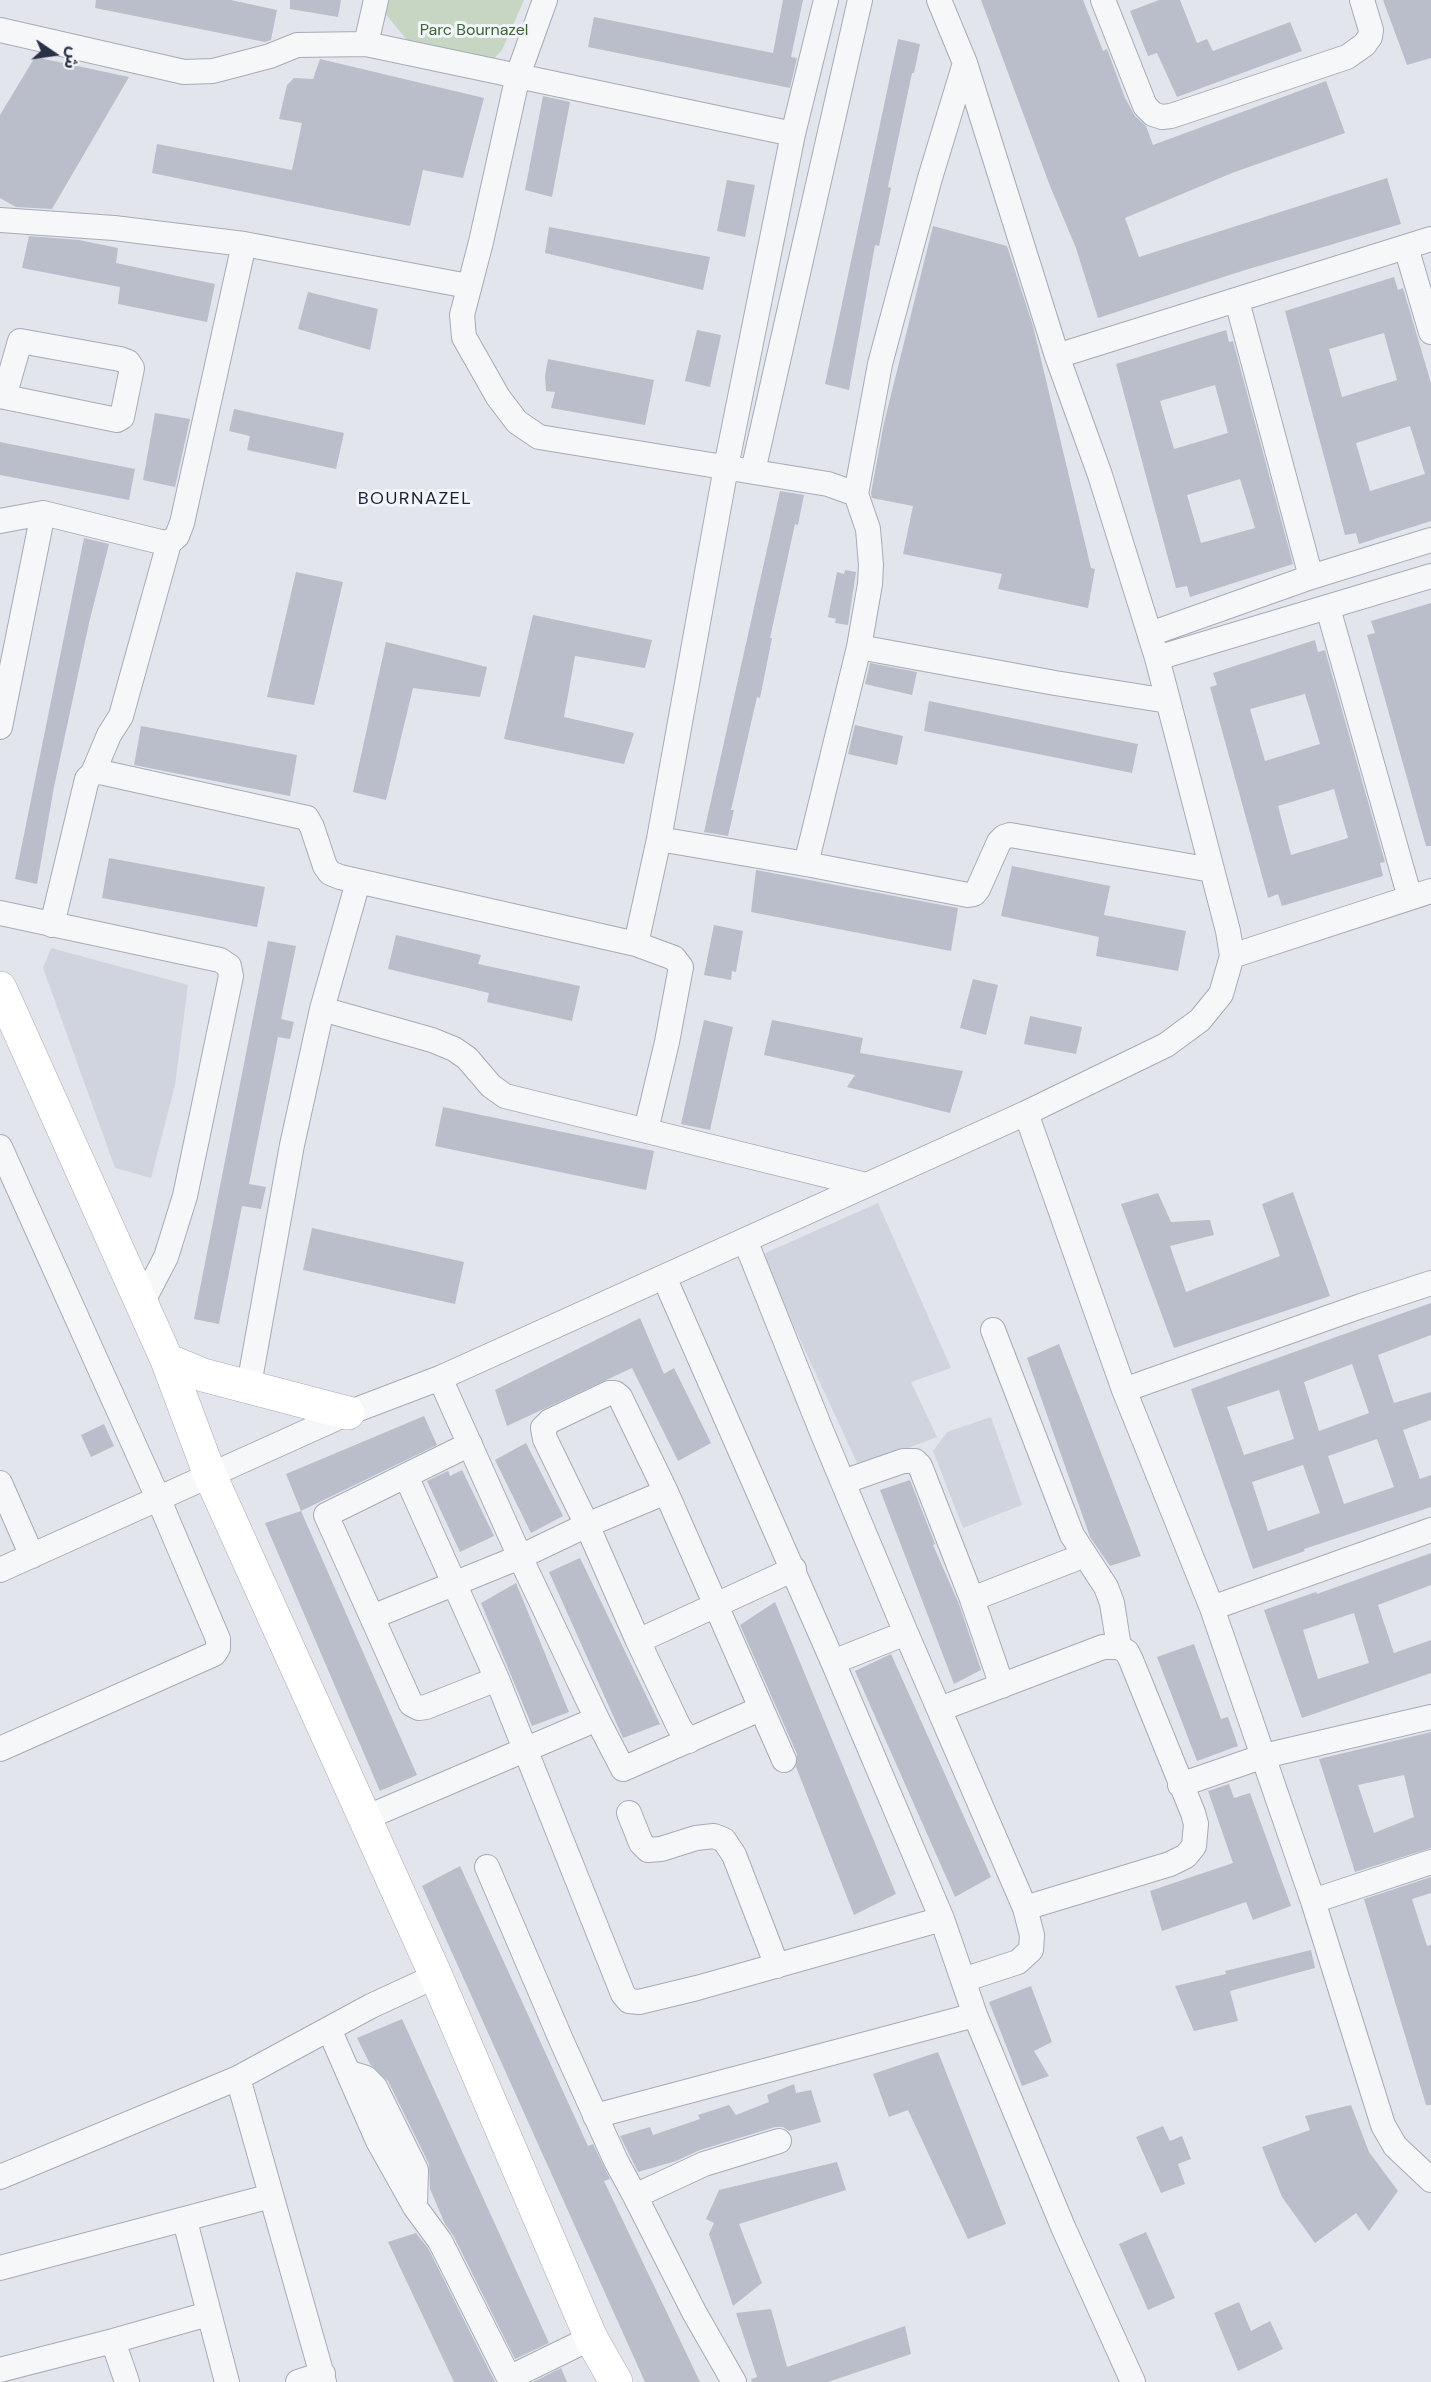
<!DOCTYPE html>
<html>
<head>
<meta charset="utf-8">
<style>
	body { margin:0 }
	#map { position:relative; width:1431px; height:2382px; overflow:hidden; background:#e2e5ec; font-family:"DM Sans","Noto Sans Arabic",sans-serif }
	canvas { display:block }
	.north { position:absolute; left:24px; top:24px; width:60px; height:60px; -webkit-text-stroke:4px #f2f5f9; paint-order:stroke; rotate:103deg; font-size:16px; font-weight:700; line-height:24px; text-align:center; color:#283146 }
	.north::after { content:''; display:block; margin:auto; width:21px; height:27px; background:#283146; clip-path:polygon(50% 0,100% 100%,50% 72%,0 100%) }
</style>
</head>
<body>
<div id="map">
<canvas width="1431" height="2382"></canvas>
<div class="north">ش</div>
</div>
<script>
const context = document.querySelector('canvas').getContext('2d');
context.lineJoin = 'round';
function fillPath(path, color) { context.fillStyle = color; context.fill(path, 'evenodd'); }
const shape = rows => new Path2D(rows.map(r => 'M' + r).join(''));
function strokePath(path, color, width, dash) { context.strokeStyle = color; context.lineWidth = width; context.lineCap = dash ? 'butt' : 'round'; context.setLineDash(dash || []); context.stroke(path); }
function write(font, color, halo, rows, align = 'center') {
  context.font = font + ' "DM Sans",sans-serif'; context.lineWidth = 6; context.setLineDash([]); context.textBaseline = 'middle'; context.strokeStyle = halo; context.fillStyle = color; for (const [text, x, y, turn = 0] of rows) {
    context.save(); context.translate(x, y); context.rotate((+turn || 0) * Math.PI / 180); context.textAlign = isNaN(turn) ? turn : align; if (halo) context.strokeText(text, 0, 0); context.fillText(text, 0, 0); context.restore();
  }
}
fillPath(shape([
	[51,948,188,985,175,1085,151,1178,115,1168,43,968],
	[878,1203,951,1368,911,1382,937,1437,859,1467,761,1255],
	[991,1417,1022,1505,963,1528,933,1451,947,1432]
]), '#d0d4de');
fillPath(shape([
	[387,0,524,0,502,50,487,66,412,46,384,12]
]), '#c7d6c3');
fillPath(shape([
	[96,0,231,0,277,10,271,40,265,42,95,8],
	[290,0,341,0,338,17,290,9],
	[783,0,803,0,791,57,797,58,790,88,588,47,594,17,773,53],
	[981,0,1083,0,1103,51,1107,49,1125,98,1135,116,1146,126,1153,145,1326,81,1345,133,1232,173,1125,218,1139,257,1387,178,1401,224,1242,271,1098,318,1076,248,1050,186],
	[1159,0,1180,0,1197,43,1207,39,1213,51,1290,22,1302,51,1177,97,1157,53,1148,56,1130,11],
	[1383,0,1431,0,1431,58,1407,65],
	[898,39,920,44,914,73,912,73,888,187,891,188,879,246,875,245,849,390,825,384],
	[35,57,129,77,52,209,16,207,0,198,0,115],
	[320,59,484,98,463,178,423,170,410,226,152,173,157,144,292,170,302,123,279,119,287,85,294,78,313,79],
	[543,96,570,102,552,197,525,190],
	[727,180,755,185,745,237,717,231],
	[933,226,1007,246,1033,326,1091,568,1095,569,1088,608,998,589,1002,574,903,554,913,506,872,498,871,493,884,423],
	[549,227,710,257,703,290,545,253],
	[29,236,79,240,118,248,116,263,215,284,207,322,118,304,120,287,22,268],
	[1394,277,1398,290,1403,288,1431,383,1431,521,1359,544,1356,533,1345,535,1285,311],
	[1384,333,1397,380,1342,397,1329,349],
	[1410,426,1425,474,1370,491,1356,443],
	[308,292,378,309,370,350,298,329],
	[697,330,721,335,710,387,685,381],
	[1226,330,1229,342,1233,341,1293,564,1190,597,1187,586,1176,588,1116,364],
	[1215,385,1228,433,1174,449,1160,401],
	[1240,479,1255,528,1201,543,1187,495],
	[548,359,654,380,645,425,551,408,555,392,546,391,545,376],
	[234,409,344,433,336,469,247,450,250,436,229,431],
	[155,413,190,419,175,487,143,480],
	[0,442,135,469,129,500,0,475],
	[780,491,804,495,798,525,795,524,770,638,772,638,760,698,757,697,731,810,734,810,728,836,704,832],
	[84,538,109,544,89,623,54,787,37,884,15,879],
	[845,570,856,572,848,625,835,623,836,619,828,617,837,572,844,574],
	[296,572,343,582,314,705,267,697],
	[1431,603,1431,846,1426,846,1367,635,1375,633,1371,621],
	[533,615,652,640,645,668,575,656,564,717,634,733,624,764,504,739],
	[1315,640,1318,652,1325,650,1385,862,1380,863,1383,876,1282,906,1278,894,1268,898,1210,687,1217,685,1213,673],
	[1305,694,1320,744,1265,761,1250,709],
	[1334,789,1348,838,1291,855,1278,806],
	[386,642,487,667,480,697,413,688,386,800,353,792],
	[870,663,917,672,912,695,865,684],
	[929,701,1138,744,1132,773,924,731],
	[855,725,903,736,897,765,848,754],
	[141,726,297,755,290,796,134,765],
	[109,858,265,887,257,927,102,898],
	[1012,866,1110,886,1104,915,1186,931,1178,971,1096,956,1099,937,1001,916],
	[756,870,958,908,951,951,751,912],
	[714,925,743,931,736,972,732,971,731,980,704,975],
	[396,935,481,955,478,964,580,986,572,1021,487,1002,489,993,388,969],
	[268,941,296,946,281,1019,294,1022,290,1039,278,1037,249,1184,266,1187,261,1209,242,1206,219,1324,194,1319],
	[973,979,998,985,986,1035,960,1028],
	[1030,1016,1082,1027,1076,1054,1024,1044],
	[704,1020,733,1027,710,1130,681,1124],
	[772,1020,863,1038,860,1053,963,1071,950,1113,847,1087,855,1075,764,1055],
	[443,1107,654,1151,646,1190,435,1146],
	[1293,1192,1330,1296,1174,1348,1121,1204,1158,1193,1171,1222,1210,1220,1214,1235,1170,1246,1186,1292,1280,1256,1262,1204],
	[312,1228,464,1262,455,1304,303,1270],
	[1431,1303,1431,1335,1378,1355,1394,1403,1431,1392,1431,1420,1403,1430,1420,1479,1431,1475,1431,1507,1304,1549,1305,1551,1253,1569,1191,1389],
	[1352,1364,1369,1413,1319,1431,1304,1382],
	[1279,1390,1294,1439,1244,1455,1227,1407],
	[1377,1439,1394,1487,1344,1504,1328,1456],
	[1303,1465,1320,1513,1268,1531,1252,1482],
	[640,1318,664,1374,674,1368,711,1443,678,1461,632,1368,507,1426,495,1390],
	[1059,1344,1141,1556,1110,1566,1090,1537,1027,1358],
	[424,1416,437,1445,301,1511,286,1474],
	[104,1424,114,1446,91,1457,81,1435],
	[526,1443,563,1516,531,1533,495,1460],
	[462,1470,494,1536,460,1552,427,1481,448,1471,450,1476],
	[910,1480,935,1544,933,1545,959,1604,981,1670,954,1684,880,1490],
	[301,1511,417,1775,380,1791,265,1523],
	[1431,1553,1431,1585,1378,1605,1394,1653,1431,1640,1431,1673,1302,1718,1264,1610,1316,1592,1317,1594],
	[1354,1613,1369,1663,1318,1679,1303,1630],
	[580,1558,660,1724,623,1738,549,1572],
	[516,1583,569,1712,532,1726,481,1603],
	[775,1602,896,1894,854,1915,796,1767,797,1754,740,1625],
	[1194,1644,1221,1719,1228,1717,1238,1746,1197,1761,1157,1657],
	[891,1654,991,1877,955,1897,855,1671],
	[1431,1732,1431,1848,1355,1872,1319,1759],
	[1404,1775,1414,1817,1374,1833,1358,1785],
	[1229,1784,1234,1798,1250,1793,1291,1906,1253,1920,1246,1902,1162,1931,1150,1891,1233,1863,1208,1791],
	[460,1866,588,2146,593,2144,610,2179,604,2181,700,2382,645,2382,422,1886],
	[1431,1877,1431,1893,1412,1899,1427,1946,1431,1945,1431,2105,1426,2105,1364,1899],
	[1311,1950,1315,1968,1230,1991,1238,2021,1194,2031,1175,1986,1226,1974,1225,1971],
	[1031,1986,1052,2042,1034,2051,1049,2076,1022,2086,989,2002],
	[402,2019,549,2343,515,2359,453,2235,445,2224,430,2189,429,2164,388,2081,370,2064,357,2038],
	[938,2052,1006,2224,968,2239,908,2110,889,2117,873,2074],
	[794,2084,796,2093,811,2090,821,2122,789,2131,783,2127,775,2127,700,2150,676,2161,638,2172,620,2136,650,2127,653,2135,700,2119,698,2115,729,2105,736,2115,769,2102,767,2095],
	[1351,2105,1369,2152,1398,2191,1369,2231,1356,2213,1315,2243,1282,2197,1262,2147,1310,2130,1305,2116],
	[1163,2126,1170,2141,1182,2136,1191,2159,1178,2164,1185,2184,1161,2193,1136,2137],
	[837,2162,846,2190,739,2224,762,2283,733,2306,709,2234,714,2223,706,2219,719,2190],
	[1146,2232,1175,2298,1148,2310,1119,2244],
	[416,2233,428,2248,495,2382,454,2382,388,2242],
	[1239,2302,1251,2331,1270,2321,1283,2349,1238,2371,1214,2313],
	[771,2309,787,2367,905,2326,911,2354,828,2382,752,2382,751,2379,757,2377,736,2313],
	[561,2368,567,2382,533,2382]
]), '#b9beca');
const street = shape([
	[545,0,518,75,481,242,462,315,464,337,498,397,517,422,539,437,828,484,856,494],
	[1103,0,1145,106,1153,114,1162,117,1171,116,1347,57,1364,45,1370,37,1371,30,1362,0],
	[0,30,184,72,213,71,270,56,297,45,366,44,793,134],
	[366,44,376,0],
	[0,220,114,228,244,244,468,286],
	[1406,247,1431,332],
	[1237,301,1311,577],
	[1057,356,1431,239],
	[0,396,117,420,122,417,132,368,128,362,120,359,20,341,4,397],
	[753,471,860,0],
	[0,521,43,513,161,542,169,543,177,536,182,523,244,244],
	[1328,608,1410,898],
	[1150,634,1311,577,1431,540],
	[859,647,1055,683,1168,701],
	[1157,658,1431,576],
	[0,727,43,513],
	[93,773,100,772,307,818,312,827,325,866,330,873,340,877,636,944,674,958,681,967,667,1042,646,1130],
	[659,839,806,864,968,895,974,894,978,889,999,842,1004,837,1010,835,1212,870],
	[806,864,859,647,870,584,871,565,868,529,856,494,880,364,930,178,965,63],
	[0,913,220,960,229,966,231,976,185,1196,166,1257,142,1303],
	[52,925,87,779,93,773,109,735,121,716,169,543],
	[636,944,659,839,726,467,793,134,826,0],
	[1232,956,1431,891],
	[322,1009,432,1040,454,1049,467,1058,491,1086,505,1096,866,1185],
	[1026,1113,1124,1390,1212,1608,1313,1901,1383,2125,1395,2146,1431,2180],
	[0,1147,158,1498,218,1639,218,1648,214,1654,0,1749],
	[745,1240,821,1430,906,1633,1025,1908,1032,1935,1031,1950,1018,1962,963,1980],
	[664,1277,833,1662,942,1919,975,2015,1063,2227,1133,2382],
	[993,1330,1072,1535,1106,1587,1112,1603,1119,1647],
	[249,1385,292,1145,322,1009,358,882],
	[1124,1390,1361,1306,1431,1283],
	[470,1444,326,1515,411,1704,419,1708,426,1707,497,1679],
	[406,1476,497,1679,623,1994,629,2001,639,2002,697,1988,942,1919],
	[843,1482,903,1461,915,1461,920,1466,972,1599],
	[0,1483,32,1556],
	[0,1570,348,1413,440,1378,1026,1113,1166,1045,1200,1020,1221,994,1232,956,1228,931,1157,658,1100,475,1057,356,965,63,939,0],
	[1212,1608,1431,1530],
	[372,1617,520,1557,587,1525,666,1492],
	[638,1641,794,1569],
	[833,1662,906,1633],
	[1002,1686,972,1599,1085,1555],
	[940,1709,1103,1647,1119,1647,1127,1652,1131,1660,1193,1813,1196,1824,1194,1846,1186,1856,1170,1864,1025,1908],
	[597,1719,623,1769,760,1709],
	[689,1741,679,1727,638,1641,587,1525,545,1439,543,1428,550,1421,609,1393,615,1393,620,1397,666,1492,784,1760],
	[1180,1785,1264,1756,1431,1717],
	[629,1813,641,1843,648,1850,661,1849,696,1838,714,1836,724,1840,734,1855,777,1966],
	[363,1819,597,1719,520,1557,440,1378],
	[487,1867,562,2042,616,2161,635,2196],
	[1313,1901,1431,1862],
	[329,2029,378,2141,415,2207,440,2241,511,2382],
	[350,2073,366,2078,375,2087,416,2170,415,2205],
	[238,2078,324,2382],
	[595,2116,975,2015],
	[0,2177,238,2078,371,2006,436,1976],
	[185,2221,227,2382],
	[0,2268,271,2196],
	[113,2341,127,2382],
	[0,2370,113,2341,208,2314],
	[509,2378,591,2338],
	[298,2382,323,2374],
	[734,2382,694,2312,635,2196,704,2164,779,2141]
]);
const secondary = shape([
	[0,988,167,1360,210,1475,436,1976,591,2338,616,2382],
	[167,1360,203,1375,348,1413]
]);
strokePath(street, '#a6abb7', 26);
strokePath(secondary, '#a6abb7', 34);
strokePath(street, '#f5f7f9', 24);
strokePath(secondary, '#fff', 33);
write('16px', '#3b6334', '#f2f5f9', [
	["Parc Bournazel",474,31]
]);
context.letterSpacing = '1.5px';
write('18px', '#1a2237', '#f2f5f9', [
	["BOURNAZEL",415,499]
]);
context.letterSpacing = '0px';
</script>
</body>
</html>
